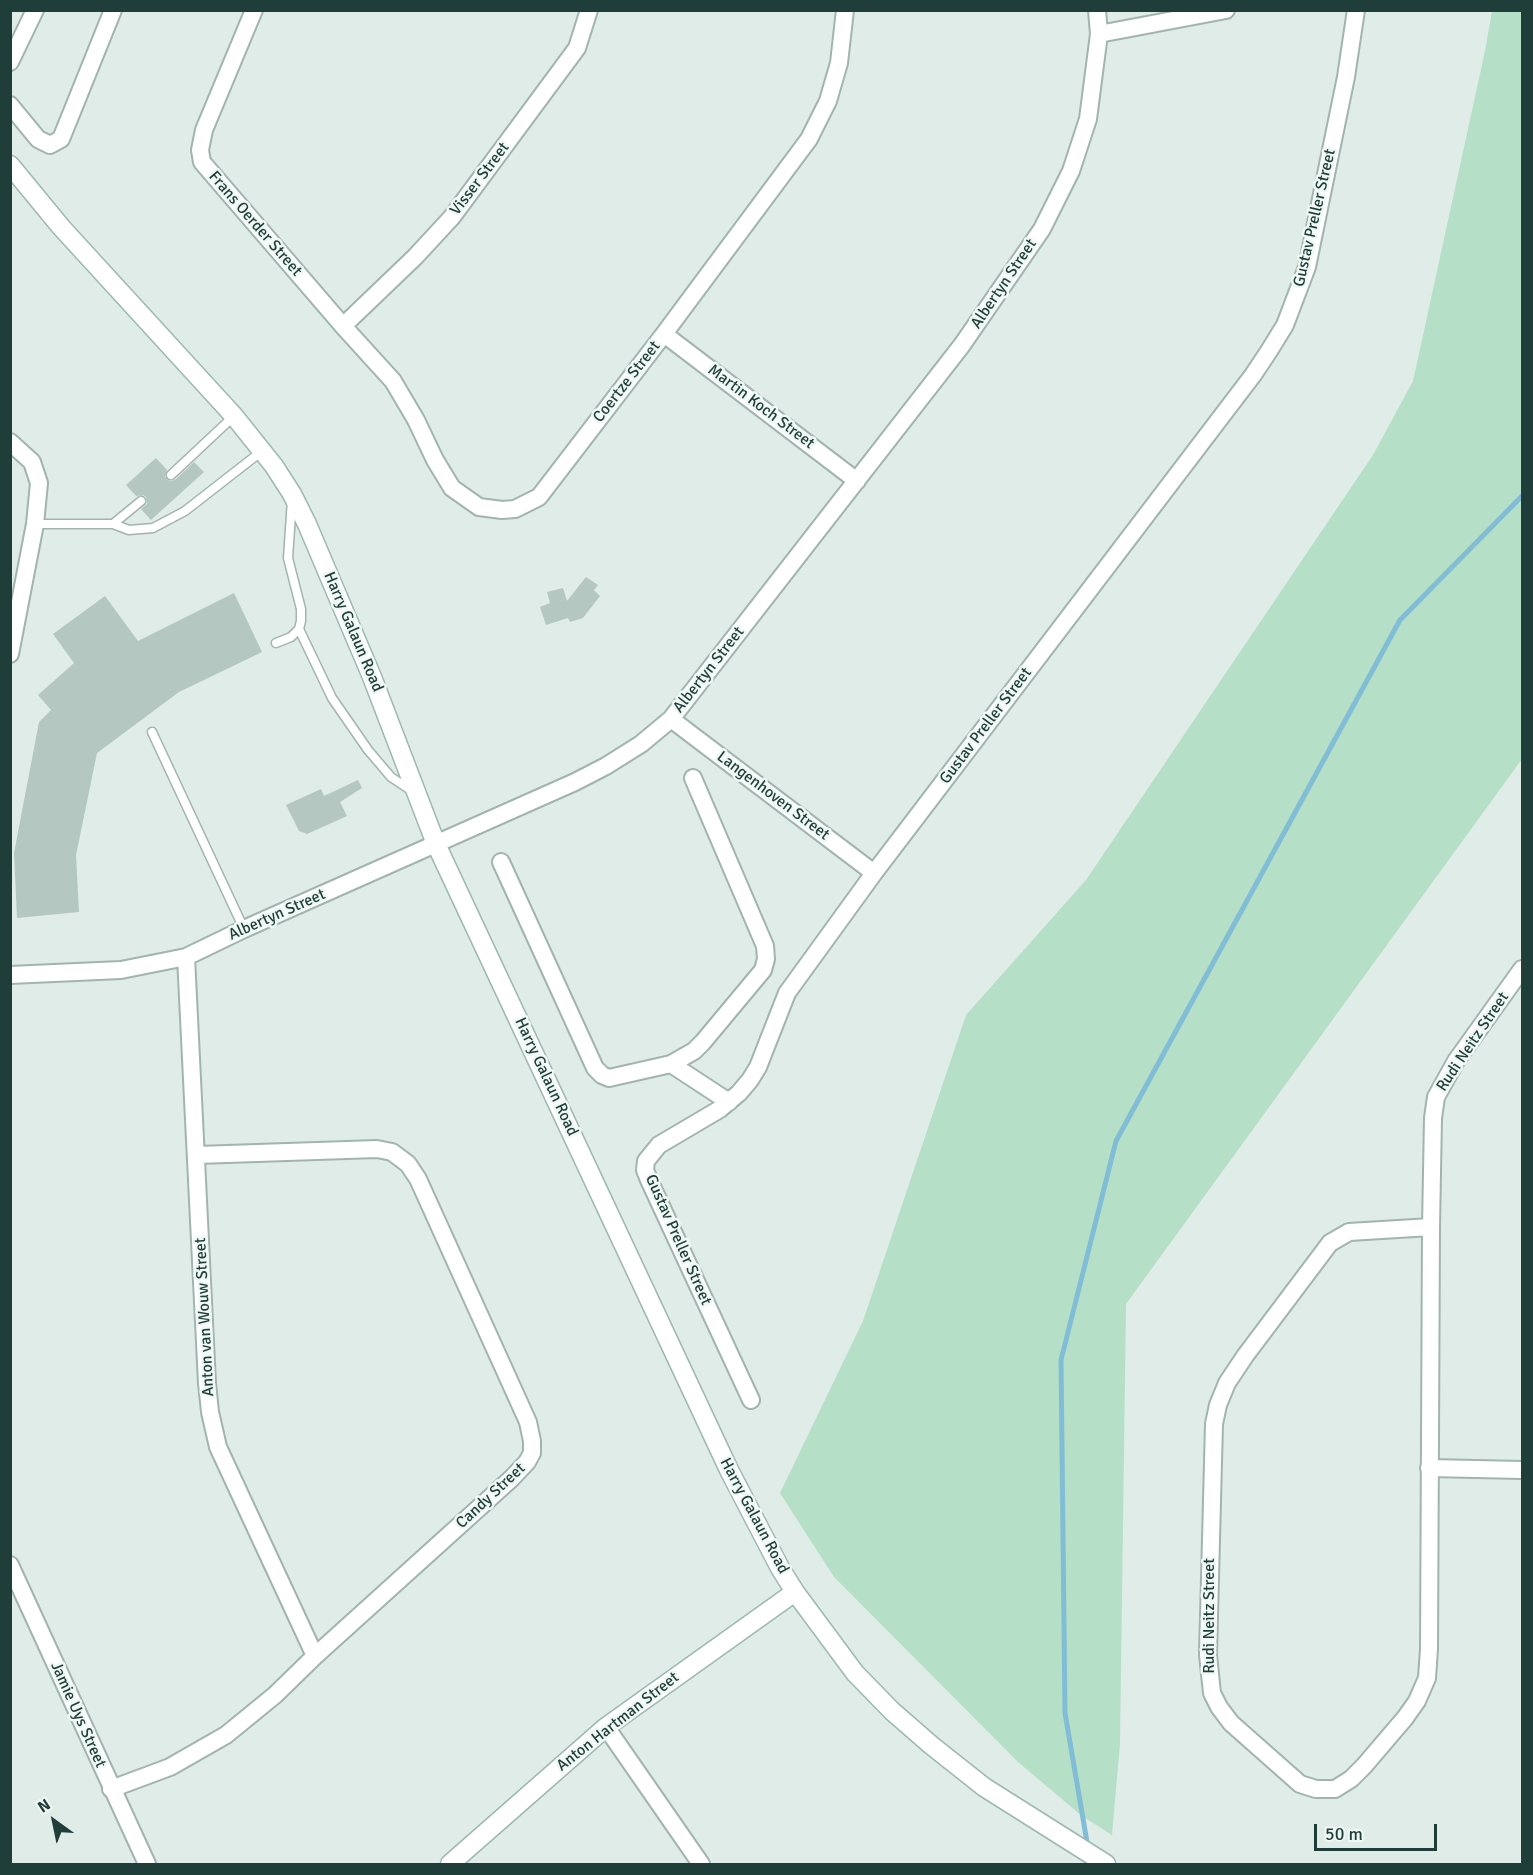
<!DOCTYPE html>
<html>
<head>
<meta charset="utf-8">
<style>
	body { margin:0 }
	#map { position:relative; width:1533px; height:1875px; overflow:hidden; background:#dfece8; font-family:Signika,sans-serif }
	canvas { display:block }
	.frame { position:absolute; inset:0; border:12px solid #1f3d39; pointer-events:none }
	.north { position:absolute; left:24px; top:1791px; width:60px; height:60px; -webkit-text-stroke:4px #f0f8f5; paint-order:stroke; rotate:327deg; font-size:16px; font-weight:700; line-height:24px; text-align:center; color:#1f3d39 }
	.north::after { content:''; display:block; margin:auto; width:21px; height:27px; background:#1f3d39; clip-path:polygon(50% 0,100% 100%,50% 72%,0 100%) }
	.scale { position:absolute; left:1314px; top:1824px; width:123px; height:27px; box-sizing:border-box; border:3px solid #1f3d39; border-top:0; padding-left:8px; font-size:18px; line-height:21px; white-space:nowrap; color:#1f3d39; -webkit-text-stroke:4px #f0f8f5; paint-order:stroke }
</style>
</head>
<body>
<div id="map">
<canvas width="1533" height="1875"></canvas>
<div class="frame"></div>
<div class="north">N</div>
<div class="scale">50 m</div>
</div>
<script>
const context = document.querySelector('canvas').getContext('2d');
context.lineJoin = 'round';
function fillPath(path, color) { context.fillStyle = color; context.fill(path, 'evenodd'); }
const shape = rows => new Path2D(rows.map(r => 'M' + r).join(''));
function strokePath(path, color, width, dash) { context.strokeStyle = color; context.lineWidth = width; context.lineCap = dash ? 'butt' : 'round'; context.setLineDash(dash || []); context.stroke(path); }
function write(font, color, halo, rows, align = 'center') {
  context.font = font + ' Signika,sans-serif'; context.lineWidth = 5; context.setLineDash([]); context.textBaseline = 'middle'; context.strokeStyle = halo; context.fillStyle = color; for (const [text, x, y, turn = 0] of rows) {
    context.save(); context.translate(x, y); context.rotate((+turn || 0) * Math.PI / 180); context.textAlign = isNaN(turn) ? turn : align; if (halo) context.strokeText(text, 0, 0); context.fillText(text, 0, 0); context.restore();
  }
}
fillPath(shape([
	[1492,11,1522,11,1522,759,1126,1304,1120,1743,1112,1835,1082,1816,1018,1762,834,1577,780,1493,863,1321,966,1015,1086,880,1373,455,1413,381,1485,51]
]), '#b6dfc7');
strokePath(shape([
	[1088,1848,1065,1713,1061,1360,1116,1141,1400,620,1522,496]
]), '#82bdd6', 5);
fillPath(shape([
	[156,458,167,470,165,477,170,481,175,480,194,462,204,472,151,520,141,509,147,504,146,497,143,495,136,496,126,485],
	[586,577,598,585,594,590,600,596,583,618,570,622,568,618,546,625,540,607,550,603,547,592,563,588,567,601],
	[234,593,262,652,179,692,97,753,76,855,79,912,17,918,14,853,39,722,51,710,38,695,74,663,53,634,105,596,138,641],
	[358,780,362,788,340,802,347,816,307,834,299,831,286,805,321,789,324,796]
]), '#b4c7c1');
const lane = shape([
	[171,475,234,416],
	[35,524,113,524,129,530,153,528,185,511,262,451],
	[113,524,141,501],
	[299,629,332,698,368,750,391,777,412,791],
	[276,643,291,637,299,629,301,621,301,609,288,558,292,500],
	[152,732,244,929]
]);
const street = shape([
	[254,10,204,130,200,150,202,162,343,326,393,381,416,420,435,460,452,488,479,507,502,510,515,509,539,497,664,334,809,139,828,101,839,63,845,10],
	[1099,34,1226,10],
	[10,62,35,10],
	[10,105,38,139,50,145,61,139,113,10],
	[343,326,415,257,452,217,577,48,589,10],
	[664,334,857,481],
	[10,442,32,462,39,483,35,524,10,654],
	[671,719,874,873],
	[501,862,595,1068,602,1075,609,1078,671,1064,694,1051,703,1042,763,970,766,959,765,946,693,778],
	[186,957,207,1383,210,1412,218,1447,315,1656],
	[10,975,121,970,186,957,244,929,575,782,606,766,641,744,671,719,962,345,1042,229,1071,171,1088,119,1099,34,1097,10],
	[671,1064,729,1102],
	[1431,1227,1429,1649,1427,1678,1417,1701,1405,1718,1364,1766,1351,1779,1335,1789,1316,1789,1300,1784,1231,1723,1219,1707,1212,1693,1208,1655,1214,1424,1218,1405,1227,1383,1245,1356,1330,1243,1349,1232,1431,1227],
	[1431,1227,1433,1118,1436,1097,1456,1061,1522,969],
	[751,1400,649,1180,645,1170,646,1161,659,1145,720,1109,739,1093,750,1080,758,1067,787,993,874,873,1253,375,1269,351,1285,325,1307,267,1346,77,1356,10],
	[1429,1468,1522,1470],
	[10,1565,147,1864],
	[606,1727,701,1864],
	[111,1789,170,1767,226,1735,275,1695,315,1656,512,1478,527,1462,532,1453,532,1441,528,1422,418,1179,408,1164,392,1152,377,1149,197,1155]
]);
const secondary = shape([
	[10,165,61,227,234,416,274,466,292,494,307,524,372,677,436,844,729,1470,780,1568,795,1592,855,1673,892,1711,931,1745,984,1787,1106,1864],
	[450,1864,606,1727,795,1592]
]);
strokePath(lane, '#a2b4b0', 11);
strokePath(street, '#a2b4b0', 20);
strokePath(secondary, '#9db8b2', 21);
strokePath(lane, '#fff', 8);
strokePath(street, '#fff', 16);
strokePath(secondary, '#fff', 18);
write('16px', '#1f3d39', '#f0f8f5', [
	["Visser Street",480,179,-53],
	["Gustav Preller Street",1315,218,-77],
	["Frans Oerder Street",255,224,49],
	["Albertyn Street",1004,284,-56],
	["Coertze Street",627,382,-52],
	["Martin Koch Street",761,407,37],
	["Harry Galaun Road",353,632,67],
	["Albertyn Street",709,670,-52],
	["Gustav Preller Street",986,726,-53],
	["Langenhoven Street",773,796,37],
	["Albertyn Street",277,915,-24],
	["Rudi Neitz Street",1473,1042,-56],
	["Harry Galaun Road",546,1077,65],
	["Gustav Preller Street",678,1240,66],
	["Anton van Wouw Street",205,1317,-93],
	["Candy Street",491,1496,-43],
	["Harry Galaun Road",754,1516,62],
	["Rudi Neitz Street",1210,1616,-90],
	["Jamie Uys Street",78,1715,66],
	["Anton Hartman Street",618,1722,-38]
]);
</script>
</body>
</html>
